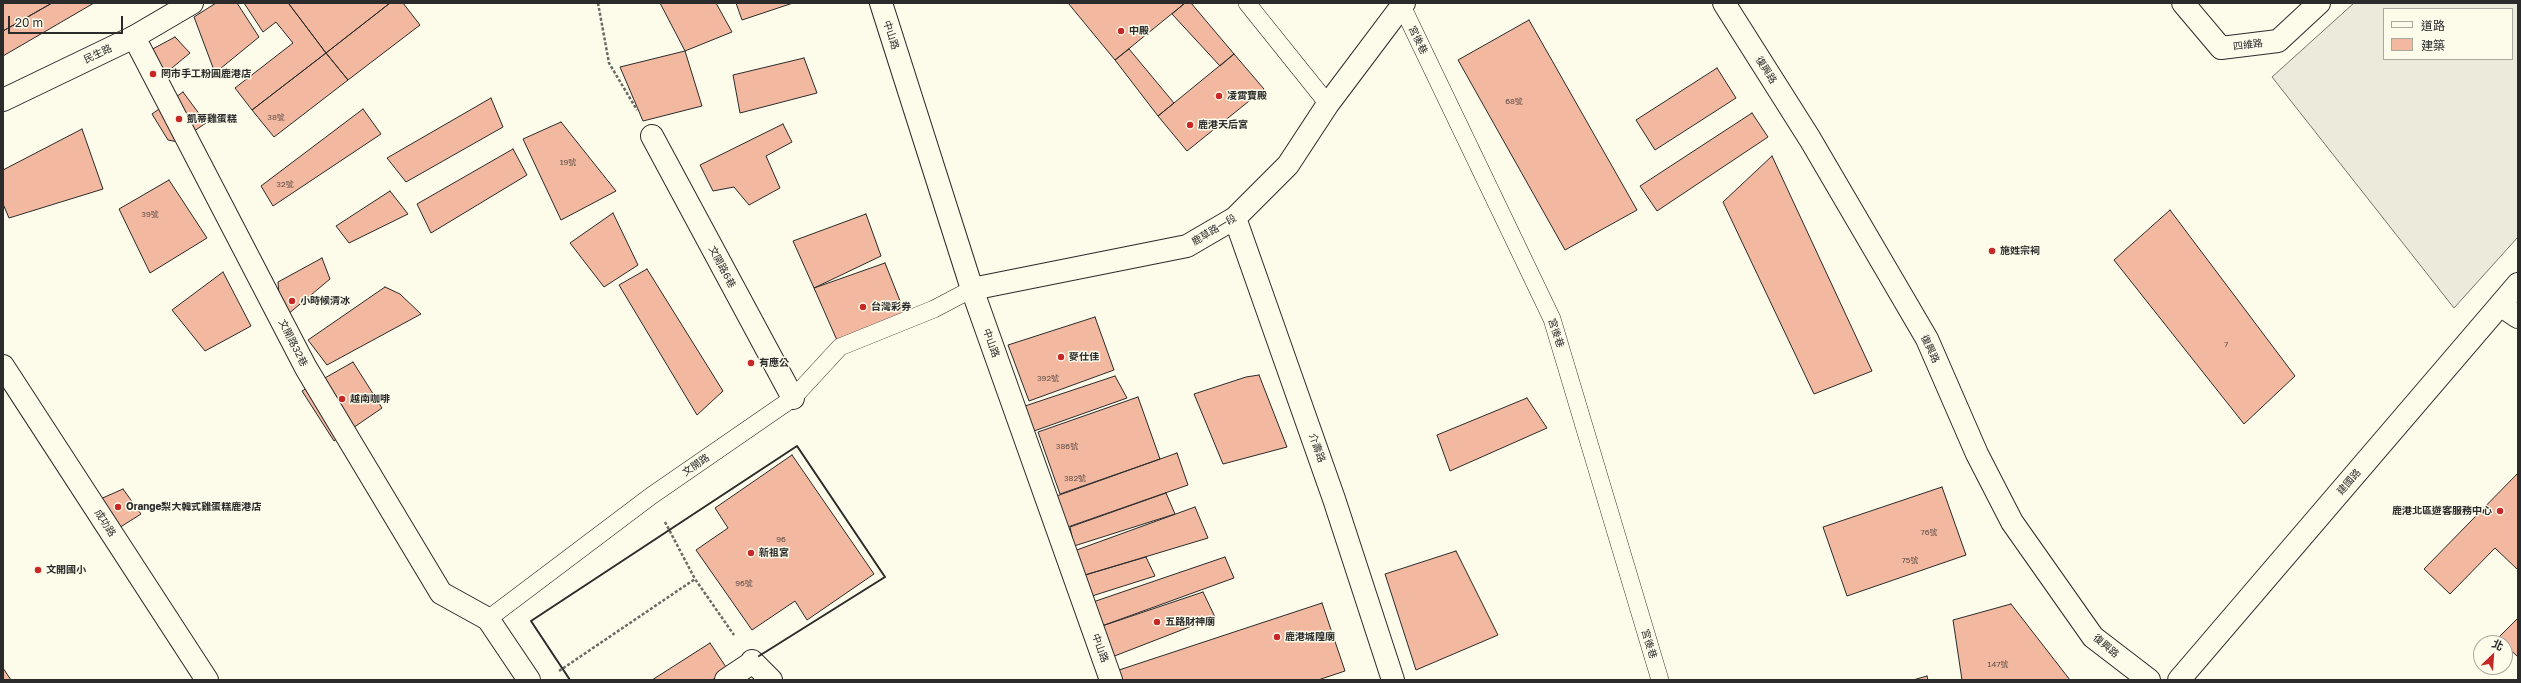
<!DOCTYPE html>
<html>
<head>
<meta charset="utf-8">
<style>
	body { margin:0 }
	#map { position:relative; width:2521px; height:683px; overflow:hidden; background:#fdfbea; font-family:"Golos Text","Noto Sans TC",sans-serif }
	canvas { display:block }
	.frame { position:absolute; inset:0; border:4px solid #2b2b2b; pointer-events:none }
	.legend { position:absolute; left:2383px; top:8px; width:130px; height:52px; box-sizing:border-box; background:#fdfbea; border:1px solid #a9a89e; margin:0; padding:5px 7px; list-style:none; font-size:12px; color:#2b2b2b }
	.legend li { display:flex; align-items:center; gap:8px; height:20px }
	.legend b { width:20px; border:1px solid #a9a89e }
	.north { position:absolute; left:2473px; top:635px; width:40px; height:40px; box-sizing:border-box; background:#fdfbea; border:1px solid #a9a89e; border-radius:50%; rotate:25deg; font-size:11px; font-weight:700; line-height:16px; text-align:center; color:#2b2b2b }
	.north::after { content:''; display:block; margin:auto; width:14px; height:18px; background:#c62828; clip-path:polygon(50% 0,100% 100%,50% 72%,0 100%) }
	.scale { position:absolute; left:8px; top:16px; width:115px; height:18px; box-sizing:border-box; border:2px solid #2b2b2b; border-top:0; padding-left:5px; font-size:12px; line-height:14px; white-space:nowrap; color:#2b2b2b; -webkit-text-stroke:3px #fdfbea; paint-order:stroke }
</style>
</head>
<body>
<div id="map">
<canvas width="2521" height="683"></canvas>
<div class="frame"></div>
<ul class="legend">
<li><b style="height:5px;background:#fdfbea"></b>道路</li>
<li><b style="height:11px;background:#f2b8a0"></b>建築</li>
</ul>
<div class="north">北</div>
<div class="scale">20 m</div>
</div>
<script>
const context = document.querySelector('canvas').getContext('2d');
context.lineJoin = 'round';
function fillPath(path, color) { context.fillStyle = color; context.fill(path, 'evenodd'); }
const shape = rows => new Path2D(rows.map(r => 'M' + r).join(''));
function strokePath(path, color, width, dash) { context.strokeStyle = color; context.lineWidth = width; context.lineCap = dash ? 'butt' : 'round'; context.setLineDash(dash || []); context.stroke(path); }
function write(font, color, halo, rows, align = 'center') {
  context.font = font + ' "Golos Text","Noto Sans TC",sans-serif'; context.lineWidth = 3; context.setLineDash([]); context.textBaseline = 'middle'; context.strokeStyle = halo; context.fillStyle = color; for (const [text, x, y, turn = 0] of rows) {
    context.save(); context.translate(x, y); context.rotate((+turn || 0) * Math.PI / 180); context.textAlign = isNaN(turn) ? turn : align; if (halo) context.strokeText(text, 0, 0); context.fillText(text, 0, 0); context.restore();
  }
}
const parking = shape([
	[2354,3,2518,3,2518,237,2454,308,2272,77,2354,3],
	[2384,9,2512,9,2512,59,2384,59,2384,9]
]);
fillPath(parking, '#eceadb');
strokePath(parking, '#74746e', 1);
const building = shape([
	[3,3,52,3,3,31,3,3],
	[52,3,94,3,3,56,3,31,52,3],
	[216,3,237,3,259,37,215,73,194,17,216,3],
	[244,3,291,3,289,4,326,53,252,110,235,88,293,43,276,22,263,32,244,3],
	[291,3,390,3,326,53,289,4,291,3],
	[390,3,403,3,420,25,348,80,326,53,390,3],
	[660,3,716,3,732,32,685,51,660,3],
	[736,3,793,3,742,20,736,3],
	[1068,3,1185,3,1115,60,1068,3],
	[1185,3,1191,3,1234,54,1220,66,1172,14,1185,3],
	[1529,20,1637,210,1565,250,1458,60,1529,20],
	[175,37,190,53,149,87,147,52,175,37],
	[1129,49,1174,103,1158,116,1115,60,1129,49],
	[685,51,702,106,643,121,620,67,685,51],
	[326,53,348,80,274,137,252,110,326,53],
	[1234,54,1264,89,1187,151,1158,116,1234,54],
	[804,58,817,93,740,113,733,75,804,58],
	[1717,68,1736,98,1655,150,1636,120,1717,68],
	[183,92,206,123,178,142,168,140,152,114,183,92],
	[491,98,503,127,406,182,387,158,491,98],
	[363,109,381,134,273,206,261,186,363,109],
	[1752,113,1768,137,1657,211,1640,186,1752,113],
	[561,122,616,191,561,220,523,139,561,122],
	[783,124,792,142,766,156,780,188,749,205,734,187,713,191,700,165,783,124],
	[82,129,103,189,9,218,3,204,3,170,82,129],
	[513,149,527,175,431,233,417,204,513,149],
	[1772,156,1872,371,1814,394,1723,202,1772,156],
	[169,180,207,238,150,273,119,209,169,180],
	[390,191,408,214,349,243,336,226,390,191],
	[2170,210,2295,376,2244,424,2114,260,2170,210],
	[613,213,638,265,604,287,570,243,613,213],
	[866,214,881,256,814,288,793,241,866,214],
	[322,258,330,279,281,320,278,282,322,258],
	[885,263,910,326,840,347,814,288,885,263],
	[647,269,723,391,697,415,619,285,647,269],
	[223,272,251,326,205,351,172,310,223,272],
	[385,287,400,294,421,314,327,365,308,340,385,287],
	[1095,317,1114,370,1029,401,1008,345,1095,317],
	[353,362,382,408,334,441,302,391,353,362],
	[1259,375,1287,447,1223,464,1194,394,1246,377,1259,375],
	[1115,376,1127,398,1034,431,1025,406,1115,376],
	[1138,397,1160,459,1060,494,1038,432,1138,397],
	[1527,398,1547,428,1450,471,1437,435,1527,398],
	[1177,453,1188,485,1062,529,1051,498,1177,453],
	[792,455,874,574,807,620,795,601,752,630,696,550,728,528,715,508,792,455],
	[2518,473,2518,570,2495,548,2450,594,2424,569,2518,473],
	[1942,487,1966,555,1847,596,1823,527,1942,487],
	[123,489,141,514,111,533,98,500,123,489],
	[1166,493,1175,514,1074,546,1070,527,1166,493],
	[1195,507,1208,538,1085,575,1074,551,1195,507],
	[1456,551,1498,635,1416,670,1385,574,1456,551],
	[1146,557,1155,576,1092,596,1085,575,1146,557],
	[1225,557,1234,578,1099,627,1090,603,1225,557],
	[1203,592,1215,617,1112,657,1099,627,1203,592],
	[1322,603,1345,671,1318,680,1122,680,1119,670,1322,603],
	[2011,604,2070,680,1962,680,1953,620,2011,604],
	[2518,618,2518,657,2498,638,2518,618],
	[710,643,728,670,712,680,652,680,710,643],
	[3,668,11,680,3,680,3,668],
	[1927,676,1928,680,1913,680,1927,676]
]);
fillPath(building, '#f2b8a0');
strokePath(building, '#2b2b2b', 1);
const service = shape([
	[1247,3,1328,104],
	[1402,6,1552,319,1660,680],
	[488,619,651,496,793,398,840,347,934,309,972,289]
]);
const pedestrian = shape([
	[134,37,306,368,441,593,488,619],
	[652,136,793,398],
	[752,661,771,680],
	[726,680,753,662]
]);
const minor = shape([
	[2183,3,2221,48,2278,41,2319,3],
	[3,100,134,37,192,3],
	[1235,218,1334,499,1393,680],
	[972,289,1187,246,1235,218,1288,165,1328,104,1404,3],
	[2500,305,2518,317],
	[3,366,207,680],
	[488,619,529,680],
	[2179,680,2518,284]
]);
const tertiary = shape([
	[881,3,972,289,1111,680],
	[1724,3,1810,139,1927,339,1977,454,2012,522,2093,637,2149,680]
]);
strokePath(service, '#2b2b2b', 18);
strokePath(pedestrian, '#2b2b2b', 24);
strokePath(minor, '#2b2b2b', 24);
strokePath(tertiary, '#2b2b2b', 24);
strokePath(shape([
	[598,3,609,63,637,110],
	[665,522,695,579],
	[559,671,695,579,734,635]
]), '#6a6964', 2.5, [3, 2]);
strokePath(service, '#fdfbea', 17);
strokePath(pedestrian, '#fdfbea', 22);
strokePath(minor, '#fdfbea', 22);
strokePath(tertiary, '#fdfbea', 22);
strokePath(shape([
	[570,680,531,621,797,446,885,577,759,656]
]), '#2b2b2b', 2);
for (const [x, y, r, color] of [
	[1121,31,4,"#c62828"],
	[153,74,4,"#c62828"],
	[1219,96,4,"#c62828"],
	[179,119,4,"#c62828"],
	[1190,125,4,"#c62828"],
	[1992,251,4,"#c62828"],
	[292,301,4,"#c62828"],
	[863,307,4,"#c62828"],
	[1061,357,4,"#c62828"],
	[751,363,4,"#c62828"],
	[342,399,4,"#c62828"],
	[118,507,4,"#c62828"],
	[2500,511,4,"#c62828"],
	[751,553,4,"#c62828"],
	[38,570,4,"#c62828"],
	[1157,622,4,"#c62828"],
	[1277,637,4,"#c62828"]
]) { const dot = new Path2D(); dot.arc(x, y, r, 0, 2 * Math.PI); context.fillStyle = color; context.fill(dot); strokePath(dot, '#fdfbea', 1.5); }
write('8px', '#5d4e48', null, [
	["68號",1514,101],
	["38號",276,117],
	["19號",568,162],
	["32號",285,184],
	["39號",150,214],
	["7",2226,344],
	["392號",1048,378],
	["386號",1067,446],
	["382號",1075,478],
	["76號",1929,532],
	["96",781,539],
	["75號",1910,560],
	["96號",744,583],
	["147號",1998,664]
]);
write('bold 10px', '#2b2b2b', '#fdfbea', [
	["中殿",1129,31],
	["罔市手工粉圓鹿港店",161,74],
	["凌霄寶殿",1227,96],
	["凱蒂雞蛋糕",187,119],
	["鹿港天后宮",1198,125],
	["施姓宗祠",2000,251],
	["小時候清冰",300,301],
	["台灣彩券",871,307],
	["麥仕佳",1069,357],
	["有應公",759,363],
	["越南咖啡",350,399],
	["Orange梨大韓式雞蛋糕鹿港店",126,507],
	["鹿港北區遊客服務中心",2492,511,"right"],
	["新祖宮",759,553],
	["文開國小",46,570],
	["五路財神廟",1165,622],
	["鹿港城隍廟",1285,637]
], 'left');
write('10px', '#2b2b2b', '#fdfbea', [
	["中山路",891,35,72],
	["宮後巷",1418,40,64],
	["四維路",2248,45,-7],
	["民生路",98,54,-25],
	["復興路",1766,70,57],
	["鹿草路一段",1214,230,-31],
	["文開路6巷",722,267,62],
	["宮後巷",1556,333,72],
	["文開路32巷",293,343,63],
	["中山路",991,343,70],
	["復興路",1930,349,65],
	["介壽路",1317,448,71],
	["文開路",696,465,-35],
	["建國路",2349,482,-49],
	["成功路",105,523,57],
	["宮後巷",1649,644,73],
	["復興路",2106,646,40],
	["中山路",1100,648,70]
]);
</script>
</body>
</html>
